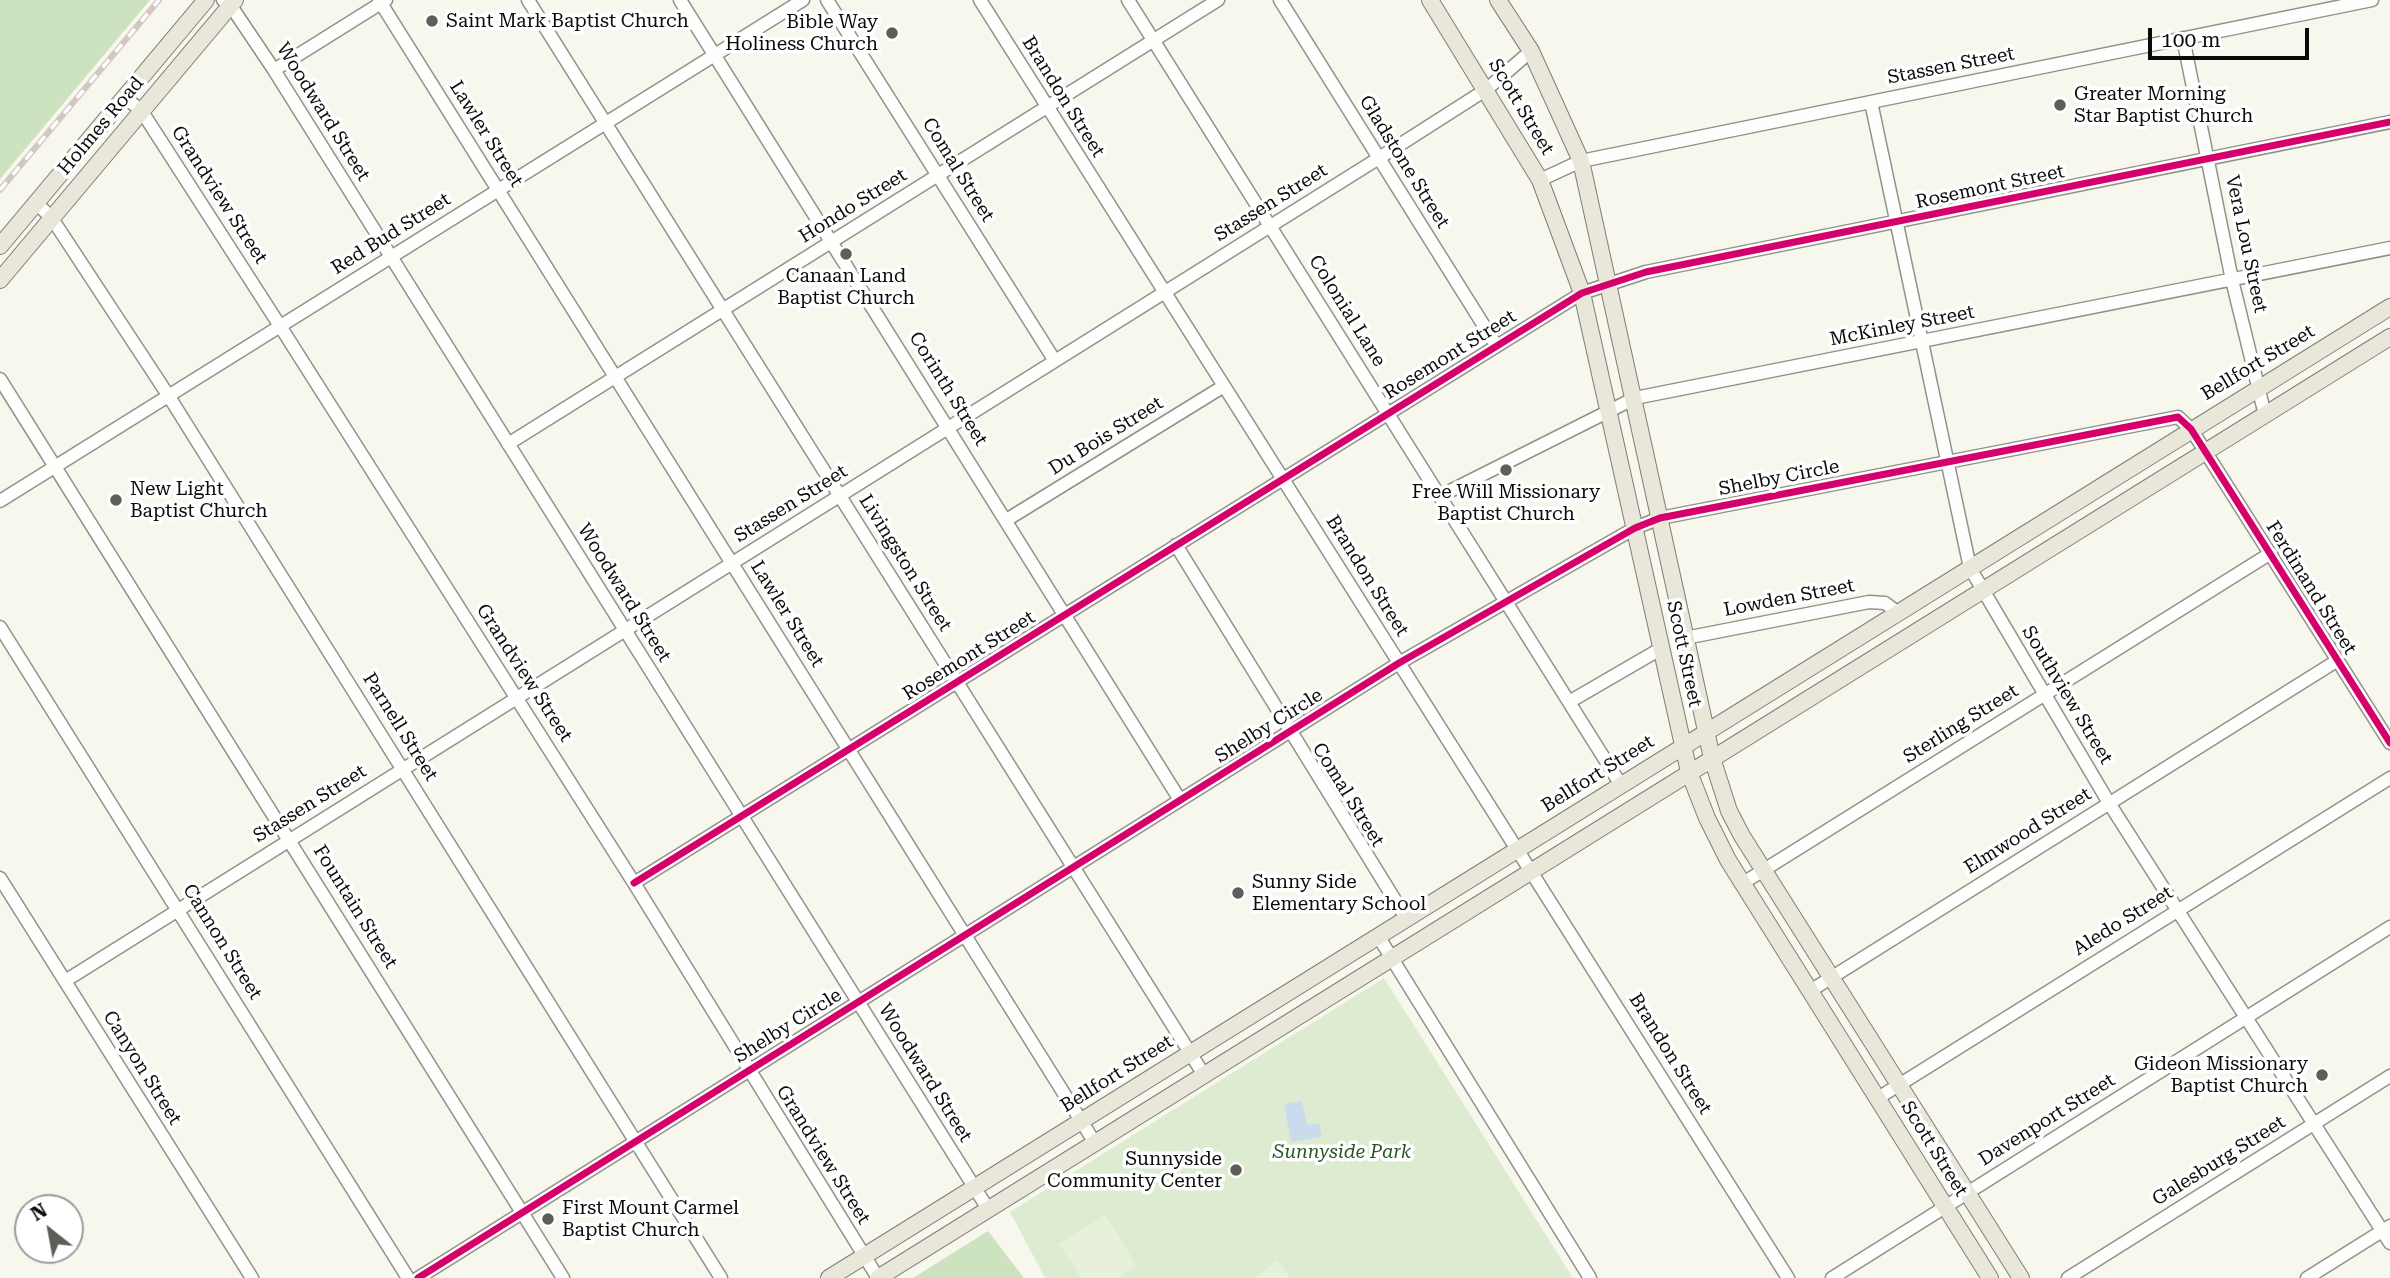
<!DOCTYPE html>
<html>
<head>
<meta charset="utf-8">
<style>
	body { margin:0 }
	#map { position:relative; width:2390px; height:1278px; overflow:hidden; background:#f8f7ed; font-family:"Roboto Serif",serif }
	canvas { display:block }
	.north { position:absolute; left:14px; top:1194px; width:70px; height:70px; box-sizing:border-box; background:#fff; border:2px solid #9d9d9d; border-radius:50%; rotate:329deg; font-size:19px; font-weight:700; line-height:28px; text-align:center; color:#0a0a0a }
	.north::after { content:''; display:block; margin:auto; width:24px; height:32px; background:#5d5d59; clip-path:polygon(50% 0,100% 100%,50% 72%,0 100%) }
	.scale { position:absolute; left:2148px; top:28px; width:161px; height:32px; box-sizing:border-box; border:4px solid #0a0a0a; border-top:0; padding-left:9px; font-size:21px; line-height:24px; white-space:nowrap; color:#0a0a0a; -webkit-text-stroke:5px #fff; paint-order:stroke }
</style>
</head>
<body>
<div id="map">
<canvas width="2390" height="1278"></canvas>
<div class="north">N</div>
<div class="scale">100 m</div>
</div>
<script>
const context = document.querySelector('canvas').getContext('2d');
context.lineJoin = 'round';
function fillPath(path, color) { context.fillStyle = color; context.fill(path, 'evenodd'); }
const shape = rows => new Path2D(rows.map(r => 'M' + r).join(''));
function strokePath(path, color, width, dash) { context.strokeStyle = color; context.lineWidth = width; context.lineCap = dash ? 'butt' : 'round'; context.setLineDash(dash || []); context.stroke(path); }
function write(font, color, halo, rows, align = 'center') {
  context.font = font + ' "Roboto Serif",serif'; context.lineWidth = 7; context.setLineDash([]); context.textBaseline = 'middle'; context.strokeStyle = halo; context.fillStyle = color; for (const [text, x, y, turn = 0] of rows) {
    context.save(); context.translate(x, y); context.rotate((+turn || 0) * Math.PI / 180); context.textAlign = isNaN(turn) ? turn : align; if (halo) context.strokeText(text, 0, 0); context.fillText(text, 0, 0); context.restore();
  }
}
fillPath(shape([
	[1384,978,1573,1278,1045,1278,1010,1212]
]), '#ddebd0');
fillPath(shape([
	[0,0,150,0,0,179],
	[988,1231,1024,1278,913,1278]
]), '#cde2bf');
fillPath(shape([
	[1105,1215,1137,1266,1119,1278,1081,1278,1059,1244],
	[1277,1260,1291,1278,1255,1278]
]), '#e7f0d9');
fillPath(shape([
	[1302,1101,1307,1125,1319,1123,1322,1137,1291,1142,1284,1104]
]), '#c9dbed');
const minor = shape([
	[223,0,231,6,274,70,988,1209],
	[379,0,1095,1143],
	[528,0,1204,1075],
	[680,0,1180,800],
	[827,0,1055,361],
	[980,0,1788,1278],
	[1128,0,1621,785],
	[1280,0,1496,345],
	[2183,38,2232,280,2265,415],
	[274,70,386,0],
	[125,98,141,110,280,326,634,883,878,1278],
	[1871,102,1970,568,2109,803,2390,1243],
	[1540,180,1581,161,2372,0],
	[36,203,51,217,168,395,721,1278],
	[0,379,563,1278],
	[508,444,1218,0],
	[1440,496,1635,398,2390,248],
	[0,501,803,0],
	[1008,519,1224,386],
	[1176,545,1406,918],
	[0,627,408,1278],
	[1685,638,1869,602,1885,603,1897,612],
	[1569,702,1662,648],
	[0,878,252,1278],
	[634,883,1582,293,1646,272,2390,122],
	[1743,883,2271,553],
	[1378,936,1590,1278],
	[65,981,1379,158,1487,89,1531,51],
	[1810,991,2338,660],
	[1878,1098,2390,778],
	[418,1278,1399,663,1635,528,1660,518,2178,417,2191,429,2390,743],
	[1832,1278,2390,927],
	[2068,1278,2390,1076],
	[2307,1278,2390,1226]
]);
const major = shape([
	[1430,0,1540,180,1582,293,1689,772,1707,818,1728,860,1990,1278],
	[1498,0,1531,51,1581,161,1712,758,1729,811,1742,836,2021,1278],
	[0,246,206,0],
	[0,280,235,0],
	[829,1278,2390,307],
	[878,1278,2390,337]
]);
strokePath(minor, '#91918c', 15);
strokePath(major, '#7e7e7a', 18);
strokePath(minor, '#fefefc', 12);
strokePath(major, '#e8e7d9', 16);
const rail = shape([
	[0,190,159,0]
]);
strokePath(rail, '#d3c7c4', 6);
strokePath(rail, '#fff', 3.5, [10]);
strokePath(shape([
	[634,883,1582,293,1646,272,2390,122],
	[418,1278,1399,663,1635,528,1660,518,2178,417,2191,429,2390,743]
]), '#d6006c', 7);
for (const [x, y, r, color] of [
	[432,21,7,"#5d5d59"],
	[892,33,7,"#5d5d59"],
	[2060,105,7,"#5d5d59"],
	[846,254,7,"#5d5d59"],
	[1506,470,7,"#5d5d59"],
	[116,500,7,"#5d5d59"],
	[1238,893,7,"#5d5d59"],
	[2322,1075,7,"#5d5d59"],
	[1236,1170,7,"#5d5d59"],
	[548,1219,7,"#5d5d59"]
]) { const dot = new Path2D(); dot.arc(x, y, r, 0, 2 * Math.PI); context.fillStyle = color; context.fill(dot); strokePath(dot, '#fff', 2.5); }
write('19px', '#0a0a0a', '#fff', [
	["Saint Mark Baptist Church",446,21],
	["Bible Way",878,22,"right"],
	["Holiness Church",878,44,"right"],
	["Greater Morning",2074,94],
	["Star Baptist Church",2074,116],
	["Canaan Land",846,276,"center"],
	["Baptist Church",846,298,"center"],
	["New Light",130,489],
	["Baptist Church",130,511],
	["Free Will Missionary",1506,492,"center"],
	["Baptist Church",1506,514,"center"],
	["Sunny Side",1252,882],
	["Elementary School",1252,904],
	["Gideon Missionary",2308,1064,"right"],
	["Baptist Church",2308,1086,"right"],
	["Sunnyside",1222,1159,"right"],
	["Community Center",1222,1181,"right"],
	["First Mount Carmel",562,1208],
	["Baptist Church",562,1230]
], 'left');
write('19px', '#0a0a0a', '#fff', [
	["Stassen Street",1951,66,-11],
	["Brandon Street",1063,97,58],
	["Scott Street",1521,107,59],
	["Woodward Street",323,112,58],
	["Holmes Road",101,126,-50],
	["Lawler Street",486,134,58],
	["Gladstone Street",1404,162,58],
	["Comal Street",958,170,58],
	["Rosemont Street",1990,187,-12],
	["Grandview Street",219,195,57],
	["Stassen Street",1271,203,-32],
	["Hondo Street",853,206,-32],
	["Red Bud Street",391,234,-32],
	["Vera Lou Street",2246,244,78],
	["Colonial Lane",1347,311,58],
	["McKinley Street",1902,326,-11],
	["Rosemont Street",1450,355,-32],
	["Bellfort Street",2258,363,-31],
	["Corinth Street",948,389,58],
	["Du Bois Street",1106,436,-32],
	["Shelby Circle",1779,478,-11],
	["Stassen Street",791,504,-32],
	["Livingston Street",905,563,58],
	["Brandon Street",1367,576,58],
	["Ferdinand Street",2311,588,58],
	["Woodward Street",624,593,58],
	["Lowden Street",1789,598,-11],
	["Lawler Street",787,614,58],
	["Scott Street",1684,654,78],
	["Rosemont Street",969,656,-32],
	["Grandview Street",524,673,57],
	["Southview Street",2067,695,59],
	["Sterling Street",1961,724,-32],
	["Shelby Circle",1269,726,-32],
	["Parnell Street",400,727,58],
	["Bellfort Street",1598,774,-32],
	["Comal Street",1348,795,58],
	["Stassen Street",310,804,-32],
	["Elmwood Street",2028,831,-32],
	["Fountain Street",355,907,58],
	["Aledo Street",2123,921,-32],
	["Cannon Street",222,942,58],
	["Shelby Circle",788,1026,-32],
	["Brandon Street",1670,1054,58],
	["Canyon Street",142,1068,58],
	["Woodward Street",925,1073,58],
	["Bellfort Street",1117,1074,-32],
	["Davenport Street",2047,1120,-32],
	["Scott Street",1934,1149,58],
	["Grandview Street",823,1155,58],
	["Galesburg Street",2219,1161,-32]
]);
write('italic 19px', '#275724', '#fff', [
	["Sunnyside Park",1342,1152]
]);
</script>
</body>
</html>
